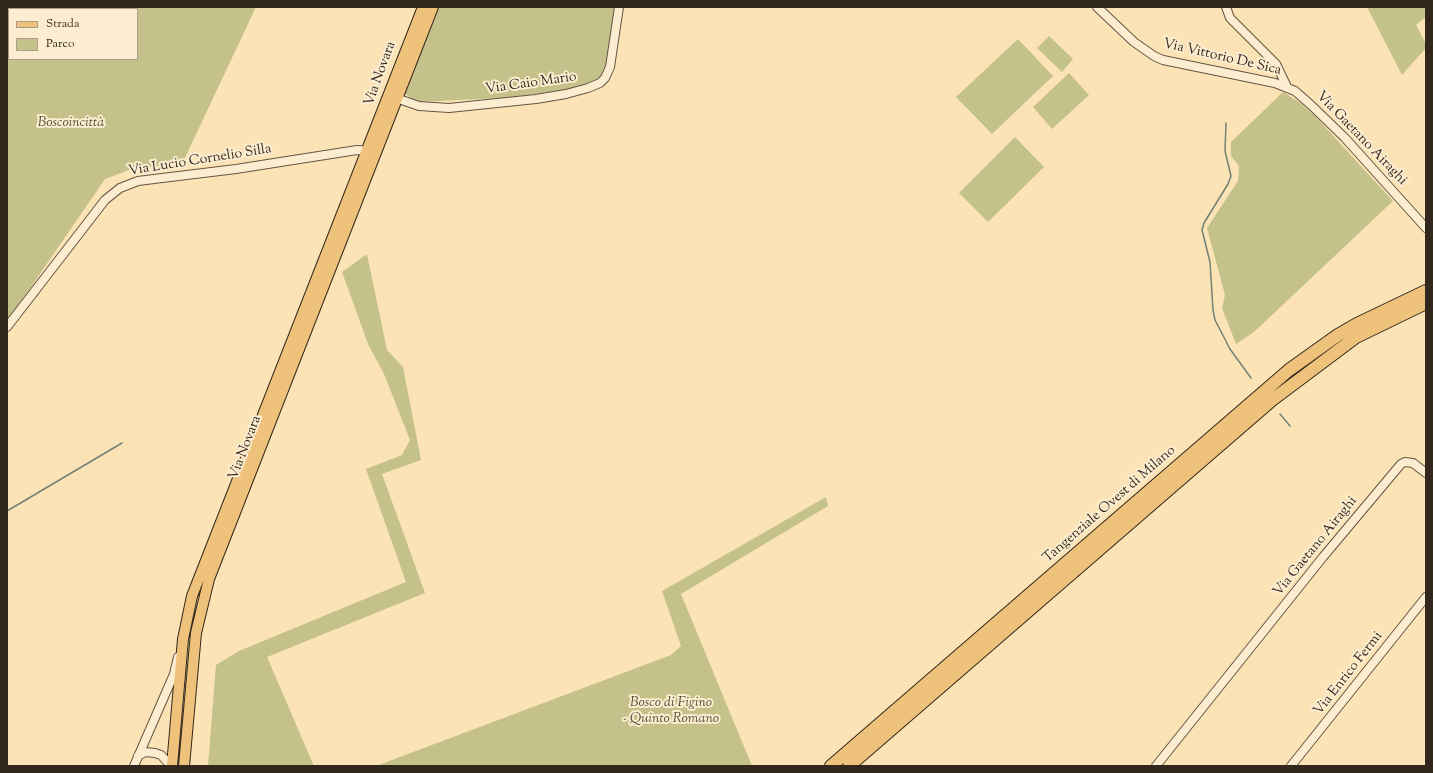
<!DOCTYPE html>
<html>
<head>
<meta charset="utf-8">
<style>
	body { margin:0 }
	#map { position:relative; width:1433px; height:773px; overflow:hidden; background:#fbe3b6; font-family:"Sorts Mill Goudy",serif }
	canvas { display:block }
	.frame { position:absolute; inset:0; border:8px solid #32271d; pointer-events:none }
	.legend { position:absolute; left:8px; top:8px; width:130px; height:52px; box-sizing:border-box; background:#fcedd0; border:1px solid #ab9e88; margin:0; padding:5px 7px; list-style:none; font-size:12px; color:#32271d }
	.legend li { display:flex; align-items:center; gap:8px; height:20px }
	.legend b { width:20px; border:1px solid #ab9e88 }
</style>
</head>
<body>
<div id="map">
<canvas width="1433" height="773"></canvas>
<div class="frame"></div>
<ul class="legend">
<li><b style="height:5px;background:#eec27b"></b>Strada</li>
<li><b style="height:11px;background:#c4c28a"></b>Parco</li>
</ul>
</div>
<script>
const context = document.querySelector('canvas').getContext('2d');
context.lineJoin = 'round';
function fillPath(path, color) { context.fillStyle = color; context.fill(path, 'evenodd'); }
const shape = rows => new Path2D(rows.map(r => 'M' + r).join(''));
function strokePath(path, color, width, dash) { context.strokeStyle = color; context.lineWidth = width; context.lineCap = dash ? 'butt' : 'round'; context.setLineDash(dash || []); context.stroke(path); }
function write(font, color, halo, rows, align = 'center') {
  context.font = font + ' "Sorts Mill Goudy",serif'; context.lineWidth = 4; context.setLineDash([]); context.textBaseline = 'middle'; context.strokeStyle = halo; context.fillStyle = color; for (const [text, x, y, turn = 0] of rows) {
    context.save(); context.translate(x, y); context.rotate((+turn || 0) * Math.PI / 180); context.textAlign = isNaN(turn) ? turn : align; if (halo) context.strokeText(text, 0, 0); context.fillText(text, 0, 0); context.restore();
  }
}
fillPath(shape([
	[18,7,256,7,182,164,134,168,105,179,7,322,7,44,9,37,9,59,137,59,137,9,17,9],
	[439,7,617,7,607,69,601,79,561,91,502,98,417,102,405,94],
	[1367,7,1426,7,1426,17,1416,25,1426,44,1426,48,1402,75],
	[1049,36,1073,59,1062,72,1037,48],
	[1018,39,1053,76,992,134,956,97],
	[1069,73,1089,95,1052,129,1033,107],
	[1283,92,1299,102,1314,115,1393,201,1254,332,1236,344,1222,308,1225,295,1207,228,1238,181,1239,166,1231,156,1231,142],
	[1015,137,1044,167,988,222,959,193],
	[367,254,387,350,403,367,421,460,382,474,425,593,267,657,314,766,208,766,216,665,239,651,406,582,366,469,402,455,410,440,384,374,368,344,342,272],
	[826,497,828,506,681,594,752,766,376,766,671,655,681,646,662,591]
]), '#c4c28a');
strokePath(shape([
	[1226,123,1225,151,1231,176,1228,184,1204,223,1202,230,1210,262,1213,310,1215,320,1230,349,1251,378],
	[1280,414,1290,426],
	[7,511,122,443]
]), '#738176', 1.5);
const minor = shape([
	[1097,7,1134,42,1154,56,1163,60,1275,83,1295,91,1311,105,1345,138,1426,228],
	[1226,7,1230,18,1276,64,1287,87],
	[393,97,419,106,449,108,536,99,566,94,588,88,600,83,605,78,610,67,619,7],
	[7,327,105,200,120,188,138,181,154,179,236,169,357,150,372,151],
	[138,756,145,752,155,753,161,755,171,766],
	[134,766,174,674,178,657],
	[1156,766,1323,557,1401,464,1405,462,1413,463,1426,473],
	[1291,766,1426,597]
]);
const major = shape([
	[172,766,183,639,192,596,423,7],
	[184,766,196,633,209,579,433,7]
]);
const highway = shape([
	[831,766,1289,370,1338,335,1357,324,1426,291],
	[849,766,1272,400,1356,337,1426,303]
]);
strokePath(minor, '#645643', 10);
strokePath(major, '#32271d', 12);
strokePath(highway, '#32271d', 14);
strokePath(minor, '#fcedd0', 8);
strokePath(major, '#eec27b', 10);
strokePath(highway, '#eec27b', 12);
write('14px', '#32271d', '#fcedd0', [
	["Via Vittorio De Sica",1222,58,13],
	["Via Novara",381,74,-70],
	["Via Caio Mario",531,84,-8],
	["Via Gaetano Airaghi",1361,139,46],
	["Via Lucio Cornelio Silla",200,161,-9],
	["Via Novara",246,448,-69],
	["Tangenziale Ovest di Milano",1110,505,-41],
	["Via Gaetano Airaghi",1316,547,-51],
	["Via Enrico Fermi",1349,674,-52]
]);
write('italic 14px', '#564e38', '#fcedd0', [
	["Boscoincittà",71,124],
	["Bosco di Figino",671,704],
	["- Quinto Romano",671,720]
]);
</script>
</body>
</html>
